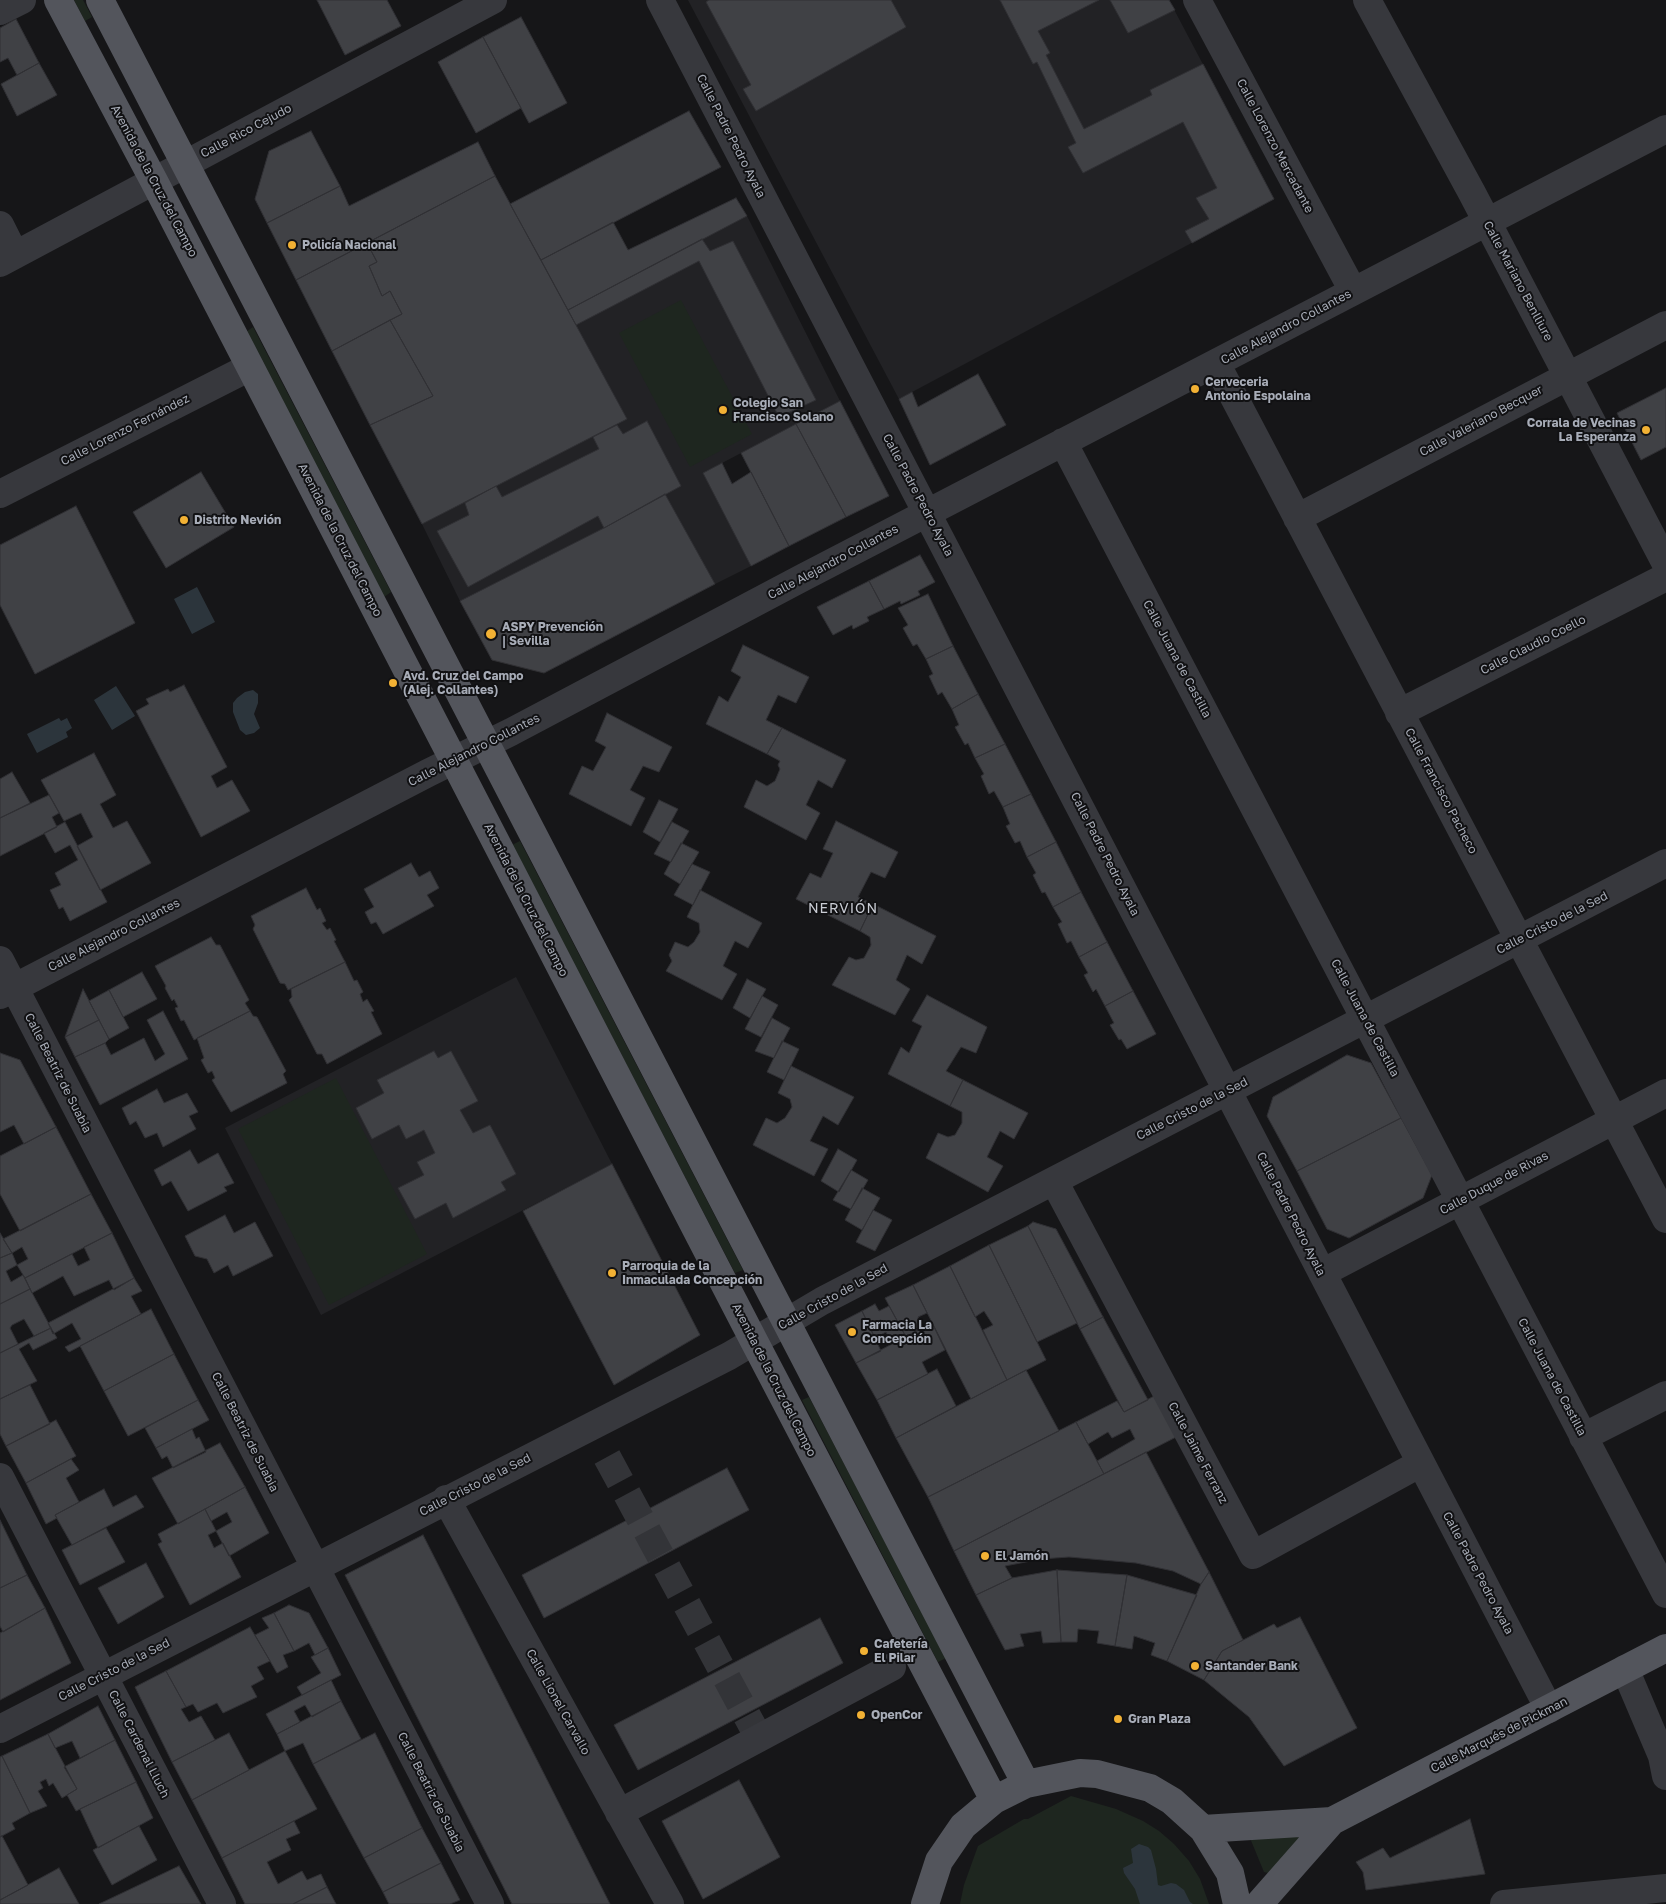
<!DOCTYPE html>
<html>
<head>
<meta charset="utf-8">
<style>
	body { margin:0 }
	canvas { display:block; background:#161618 }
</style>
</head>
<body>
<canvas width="1666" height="1904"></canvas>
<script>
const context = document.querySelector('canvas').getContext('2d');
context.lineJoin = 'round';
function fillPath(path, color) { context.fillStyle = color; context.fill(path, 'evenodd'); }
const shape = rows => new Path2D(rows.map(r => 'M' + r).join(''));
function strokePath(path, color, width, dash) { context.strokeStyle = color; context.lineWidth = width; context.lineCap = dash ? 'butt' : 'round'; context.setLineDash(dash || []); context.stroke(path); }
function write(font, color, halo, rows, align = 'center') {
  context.font = font + ' "Golos Text",sans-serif'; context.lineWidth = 4; context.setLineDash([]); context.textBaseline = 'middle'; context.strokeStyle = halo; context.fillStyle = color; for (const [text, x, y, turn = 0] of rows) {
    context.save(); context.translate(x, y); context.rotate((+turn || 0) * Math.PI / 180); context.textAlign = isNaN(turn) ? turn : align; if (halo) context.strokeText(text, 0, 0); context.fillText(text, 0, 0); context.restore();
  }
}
fillPath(shape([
	[688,0,1169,0,1274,199,899,399],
	[747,216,840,401,703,473,751,566,715,584,665,494,604,528,460,601,422,524,627,419,568,310],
	[516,977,612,1164,321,1315,225,1128]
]), '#222225');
fillPath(shape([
	[74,0,83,0,92,17,85,21],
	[681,300,752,434,690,467,619,333],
	[253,327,391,592,384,597,246,332],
	[520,841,743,1270,735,1273,512,845],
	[336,1078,427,1254,329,1305,238,1129],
	[809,1397,946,1658,938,1662,802,1400],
	[1071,1796,1116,1809,1143,1821,1159,1831,1174,1844,1189,1861,1200,1879,1209,1904,960,1904,964,1885,978,1846,1024,1819,1028,1819],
	[1312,1830,1268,1873,1264,1872,1250,1838]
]), '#1e261f');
fillPath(shape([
	[197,587,215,622,192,634,174,599],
	[116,686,135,716,112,730,94,700],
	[253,690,258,694,258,703,254,714,260,728,254,733,246,735,240,730,233,712,233,703,237,698,245,692],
	[59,718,61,721,67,718,72,728,66,732,68,737,37,753,27,734],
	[1139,1844,1148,1847,1151,1850,1156,1869,1158,1885,1161,1886,1171,1883,1176,1884,1184,1890,1190,1902,1193,1904,1140,1904,1135,1889,1124,1873,1123,1868,1133,1863,1131,1849]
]), '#2c353c');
const building = shape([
	[317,0,387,0,401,26,345,55,317,0],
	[709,0,891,0,906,27,756,111,743,89,751,85,706,2,709,0],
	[1000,0,1099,0,1038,31,1050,53,1046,55,1084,129,1152,95,1150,90,1203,64,1274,199,1192,243,1185,231,1209,219,1196,198,1217,188,1183,122,1083,173,1068,147,1076,143,1037,62,1033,64,1000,0],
	[1110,0,1169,0,1175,10,1128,33,1110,0],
	[521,17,567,103,529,123,483,37,521,17],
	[16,19,39,63,17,75,8,58,0,62,0,28,16,19],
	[483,37,521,108,476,133,438,62,483,37],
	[39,63,57,95,17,116,1,84,39,63],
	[689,111,721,167,541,260,510,204,689,111],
	[311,131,340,186,267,223,255,199,269,151,311,131],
	[478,142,495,176,296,280,267,223,340,186,349,206,478,142],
	[495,176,627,419,422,524,370,425,433,396,390,320,402,314,390,291,382,296,369,266,377,262,367,243,495,176],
	[736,198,747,216,568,310,541,260,613,222,628,250,736,198],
	[702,239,710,251,733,241,816,400,779,417,699,261,576,325,568,310,702,239],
	[367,243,377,262,369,266,382,296,390,291,402,314,332,351,296,280,367,243],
	[390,320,433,396,370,425,332,351,390,320],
	[978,374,1006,425,930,465,899,399,912,392,918,407,978,374],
	[1666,388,1666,447,1641,460,1617,413,1666,388],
	[840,401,889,496,846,517,796,424,840,401],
	[647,421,681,486,604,528,598,516,468,587,437,531,469,515,465,503,496,486,502,497,599,449,593,437,617,425,623,434,647,421],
	[796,424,846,517,789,546,741,453,796,424],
	[722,463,732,484,751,472,789,546,751,566,703,473,722,463],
	[201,472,234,527,166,568,133,512,201,472],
	[665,494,715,584,544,673,492,660,460,601,604,528,665,494],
	[76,506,135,623,35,674,0,605,0,545,76,506],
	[920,555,935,582,918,591,920,595,901,604,900,601,884,609,869,581,920,555],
	[869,581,884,609,867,617,869,621,853,629,852,625,833,635,817,607,869,581],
	[928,594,953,646,926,659,917,644,913,646,903,628,908,625,898,608,928,594],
	[743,645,809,677,796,703,778,695,766,720,782,728,767,754,706,724,719,696,728,702,741,677,731,671,743,645],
	[953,646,978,694,952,709,942,692,938,695,929,676,933,674,926,659,953,646],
	[184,685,227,767,211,776,217,788,232,780,250,811,201,837,136,711,149,704,146,699,168,689,170,692,184,685],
	[978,694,1005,744,975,758,968,743,965,745,955,727,959,725,952,709,978,694],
	[607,713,672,747,659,772,643,766,630,790,645,798,631,826,569,794,582,766,593,771,606,747,595,741,607,713],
	[782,728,846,760,832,788,818,780,806,805,820,813,806,840,744,807,756,780,767,786,775,781,780,769,778,765,780,761,767,754,782,728],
	[1005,744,1031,794,1003,807,994,791,989,794,981,776,984,774,975,758,1005,744],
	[94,753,116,795,100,804,113,828,127,821,151,863,100,890,77,846,93,837,81,813,64,821,41,780,94,753],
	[12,772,30,803,0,818,0,779,12,772],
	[1031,794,1056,842,1027,857,1020,841,1015,843,1006,826,1010,824,1003,807,1031,794],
	[49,795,59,813,52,817,57,827,0,856,0,818,49,795],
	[659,800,678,809,660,842,643,832,659,800],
	[836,821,898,852,885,878,871,872,858,897,873,904,860,931,796,899,810,873,821,878,833,853,823,849,836,821],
	[65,822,107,902,70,921,63,907,59,909,50,890,61,885,55,873,78,860,70,845,55,853,44,833,65,822],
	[672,822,689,831,671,862,654,854,672,822],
	[1056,842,1081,892,1053,907,1045,892,1042,893,1033,875,1036,873,1027,857,1056,842],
	[681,843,699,852,680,884,664,874,681,843],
	[411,863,419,877,430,871,439,888,427,895,434,906,383,934,376,922,371,924,365,912,374,907,364,889,411,863],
	[692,864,710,872,693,905,674,895,692,864],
	[306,888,317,910,320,908,326,921,322,923,327,930,330,928,336,940,334,941,345,962,288,990,285,984,280,983,253,929,255,925,251,916,306,888],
	[700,890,762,923,748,948,735,941,723,966,737,974,722,1000,666,971,672,961,669,955,675,942,688,947,694,942,700,932,699,923,687,917,700,890],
	[1081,892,1107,942,1079,957,1071,941,1067,943,1058,924,1062,922,1053,907,1081,892],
	[873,904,936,936,922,964,907,955,896,980,910,989,895,1015,832,985,849,957,856,960,864,958,871,945,870,937,860,931,873,904],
	[211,937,216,945,220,945,249,1000,245,1003,250,1011,194,1040,184,1020,181,1021,175,1008,178,1007,174,999,172,1001,165,988,166,986,155,966,211,937],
	[1107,942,1133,991,1105,1006,1096,989,1093,992,1084,975,1088,973,1079,957,1107,942],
	[345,962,354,981,357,980,363,992,360,994,363,1002,367,999,374,1011,371,1012,382,1034,327,1064,322,1054,317,1054,289,1000,292,997,291,989,345,962],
	[142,972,157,999,123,1017,109,990,142,972],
	[747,979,766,989,750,1018,733,1008,747,979],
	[83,989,99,1020,65,1037,83,989],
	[109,990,129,1028,109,1039,89,1001,109,990],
	[1133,991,1156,1034,1127,1049,1121,1039,1119,1040,1110,1025,1114,1023,1105,1006,1133,991],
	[927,995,987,1027,976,1053,961,1047,946,1071,963,1080,950,1106,888,1074,901,1047,909,1053,922,1026,912,1021,927,995],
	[762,996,778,1005,761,1037,745,1029,762,996],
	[163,1011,188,1059,100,1105,75,1057,105,1043,111,1055,144,1038,155,1061,165,1054,147,1020,163,1011],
	[250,1011,253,1016,257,1017,286,1071,283,1074,287,1083,231,1112,212,1080,215,1078,212,1071,208,1073,201,1060,204,1058,197,1038,250,1011],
	[772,1018,790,1028,774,1058,755,1051,772,1018],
	[99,1020,109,1039,105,1043,75,1057,65,1037,99,1020],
	[782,1041,799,1049,784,1080,767,1072,782,1041],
	[434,1051,438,1058,451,1051,478,1101,460,1110,473,1133,490,1125,516,1174,501,1182,506,1190,453,1218,446,1203,415,1219,398,1188,424,1175,417,1162,435,1153,424,1130,406,1139,399,1125,372,1139,356,1108,384,1093,377,1080,434,1051],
	[0,1053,20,1060,56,1127,24,1144,14,1125,0,1132,0,1053],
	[1347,1055,1371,1063,1401,1118,1297,1171,1267,1116,1273,1097,1347,1055],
	[791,1066,854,1097,838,1125,823,1116,810,1141,828,1149,814,1176,753,1145,766,1118,777,1123,785,1118,792,1107,790,1099,778,1093,791,1066],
	[963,1080,1028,1113,1014,1139,1000,1131,987,1157,1003,1166,988,1192,926,1158,938,1133,948,1137,955,1135,962,1123,962,1112,950,1106,963,1080],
	[157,1089,164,1103,187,1093,198,1112,189,1116,196,1129,163,1147,157,1133,145,1138,136,1121,130,1125,122,1108,157,1089],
	[1401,1118,1432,1175,1423,1198,1349,1238,1327,1229,1297,1171,1401,1118],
	[56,1127,91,1194,20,1231,0,1194,0,1156,56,1127],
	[838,1149,857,1160,839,1192,821,1181,838,1149],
	[190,1150,198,1164,218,1153,234,1183,224,1187,227,1191,188,1211,171,1181,162,1186,154,1170,190,1150],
	[612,1164,700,1335,614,1385,523,1211,612,1164],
	[851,1170,868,1180,851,1209,833,1200,851,1170],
	[862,1188,880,1198,862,1230,845,1220,862,1188],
	[91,1194,112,1233,25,1278,17,1265,28,1259,22,1247,12,1253,3,1239,91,1194],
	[873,1210,892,1220,875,1251,856,1242,873,1210],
	[225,1215,234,1233,255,1222,273,1256,233,1276,228,1265,214,1273,207,1259,195,1256,185,1236,225,1215],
	[1033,1222,1056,1229,1103,1317,1080,1329,1028,1226,1033,1222],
	[1028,1226,1077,1323,1037,1342,989,1245,1028,1226],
	[0,1233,12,1253,0,1258,0,1233],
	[112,1233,134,1278,114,1290,109,1280,74,1296,63,1276,32,1293,25,1278,72,1254,78,1266,90,1260,84,1247,112,1233],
	[989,1245,1046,1360,1007,1380,983,1330,993,1325,984,1311,975,1317,950,1266,989,1245],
	[12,1253,17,1265,6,1271,11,1282,23,1275,30,1289,0,1304,0,1258,12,1253],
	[950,1266,1007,1380,971,1399,913,1285,950,1266],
	[134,1278,142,1291,131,1296,141,1314,69,1352,65,1347,81,1339,72,1323,53,1334,48,1323,134,1278],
	[913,1285,927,1313,918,1317,923,1327,906,1337,885,1298,913,1285],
	[30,1289,51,1328,34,1336,24,1319,12,1325,10,1328,18,1344,0,1353,0,1304,30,1289],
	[875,1304,879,1311,889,1306,906,1337,892,1344,886,1332,875,1338,862,1311,875,1304],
	[151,1309,174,1354,104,1391,80,1346,151,1309],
	[862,1311,881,1351,856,1363,835,1325,862,1311],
	[1103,1317,1148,1400,1124,1412,1080,1329,1103,1317],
	[932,1323,945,1350,922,1362,928,1374,877,1400,856,1363,932,1323],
	[51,1328,57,1338,33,1350,29,1343,19,1349,37,1381,0,1399,0,1353,51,1328],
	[174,1354,198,1400,128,1436,104,1391,174,1354],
	[937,1369,956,1406,896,1438,877,1400,937,1369],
	[1026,1370,1059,1431,928,1497,896,1438,1026,1370],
	[30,1385,50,1424,6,1446,0,1434,0,1399,30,1385],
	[1158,1394,1180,1435,1104,1474,1097,1461,1135,1439,1130,1429,1112,1438,1108,1432,1088,1444,1076,1422,1117,1401,1124,1412,1158,1394],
	[198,1400,209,1420,156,1448,145,1428,198,1400],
	[56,1420,76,1456,26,1483,6,1446,56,1420],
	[1076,1422,1104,1474,954,1551,928,1497,1076,1422],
	[192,1429,196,1439,199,1437,206,1452,173,1468,167,1456,162,1459,156,1448,192,1429],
	[220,1443,245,1487,178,1524,152,1478,220,1443],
	[1146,1452,1209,1572,1201,1584,1173,1571,1136,1563,1069,1557,1041,1559,1005,1566,1012,1578,976,1595,954,1551,1146,1452],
	[71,1459,79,1470,66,1478,79,1502,55,1515,57,1518,46,1524,26,1483,71,1459],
	[727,1468,749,1510,544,1618,522,1575,727,1468],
	[245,1487,269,1533,229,1556,216,1531,232,1522,227,1512,211,1521,205,1509,245,1487],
	[104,1489,113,1507,136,1495,144,1507,72,1545,55,1515,104,1489],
	[205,1509,216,1531,208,1535,214,1548,223,1543,241,1577,190,1605,158,1544,162,1542,158,1534,205,1509],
	[0,1520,27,1575,0,1588,0,1520],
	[106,1528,125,1562,80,1585,62,1550,106,1528],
	[423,1535,610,1904,512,1904,345,1575,423,1535],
	[146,1563,164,1597,118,1624,98,1588,146,1563],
	[1057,1570,1127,1575,1115,1646,1097,1643,1099,1631,1078,1629,1077,1642,1061,1642,1057,1570],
	[1057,1570,1061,1642,1043,1643,1041,1631,1020,1634,1024,1646,1005,1650,976,1595,1012,1578,1057,1570],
	[1209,1572,1243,1640,1222,1651,1204,1680,1167,1661,1201,1584,1209,1572],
	[27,1575,45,1608,3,1632,0,1626,0,1588,27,1575],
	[1127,1575,1197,1595,1167,1661,1151,1655,1155,1643,1134,1636,1132,1649,1115,1646,1127,1575],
	[289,1605,309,1613,328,1648,315,1655,309,1643,294,1651,274,1613,289,1605],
	[45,1608,71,1663,0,1700,0,1633,45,1608],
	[274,1613,294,1651,283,1655,288,1667,277,1673,255,1635,269,1628,262,1618,274,1613],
	[1300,1617,1357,1728,1284,1766,1249,1717,1204,1680,1222,1651,1274,1624,1277,1628,1300,1617],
	[820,1618,843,1663,638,1770,614,1725,820,1618],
	[250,1627,270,1661,257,1667,264,1679,251,1686,257,1697,223,1713,217,1703,198,1712,193,1704,186,1707,166,1671,250,1627],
	[328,1648,341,1675,302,1695,297,1687,321,1673,311,1657,328,1648],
	[166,1671,186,1707,181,1709,189,1722,201,1716,215,1740,172,1762,135,1687,166,1671],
	[331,1680,341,1701,312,1717,305,1705,294,1711,300,1722,277,1734,266,1714,331,1680],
	[341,1701,361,1739,313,1764,303,1743,285,1751,277,1734,341,1701],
	[98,1706,115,1740,80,1758,72,1741,55,1748,48,1734,98,1706],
	[229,1733,249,1770,192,1800,172,1762,229,1733],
	[375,1733,422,1828,364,1858,313,1764,375,1733],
	[48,1734,77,1789,62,1798,53,1783,49,1786,46,1779,40,1782,43,1788,38,1791,47,1806,30,1813,2,1756,48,1734],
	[115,1740,136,1782,76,1811,67,1795,77,1789,64,1767,115,1740],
	[285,1751,317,1809,222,1858,192,1800,285,1751],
	[2,1756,30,1813,12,1823,15,1829,0,1837,0,1757,2,1756],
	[739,1780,780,1857,703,1899,662,1821,739,1780],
	[136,1782,153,1818,98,1848,80,1809,136,1782],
	[1470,1819,1485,1874,1366,1890,1363,1872,1356,1862,1383,1848,1390,1858,1470,1819],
	[294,1821,300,1833,286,1839,291,1850,267,1862,278,1884,302,1871,307,1880,321,1874,327,1887,293,1904,245,1904,222,1858,294,1821],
	[139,1826,157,1860,112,1885,93,1850,139,1826],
	[422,1828,441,1863,383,1892,364,1858,422,1828],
	[2,1836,28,1885,0,1900,0,1837,2,1836],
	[441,1863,460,1900,450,1904,389,1904,383,1892,441,1863],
	[179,1866,201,1904,99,1904,179,1866],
	[59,1868,79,1904,0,1904,0,1900,59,1868],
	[327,1887,336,1904,293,1904,327,1887]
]);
fillPath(building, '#404145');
strokePath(building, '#303034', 1);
strokePath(shape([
	[607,1457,759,1738]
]), '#333438', 28, [28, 14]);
strokePath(shape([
	[660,0,1549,1709],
	[1197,0,1353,291],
	[1367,0,1472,193,1666,564],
	[0,11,22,0],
	[0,225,15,255],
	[0,263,493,0],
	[1216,363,1666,1219],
	[1063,442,1666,1594],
	[0,494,250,367],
	[1297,518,1666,325],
	[1399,713,1666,577],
	[0,960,490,1904],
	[0,995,428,773,511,732,802,578,1666,129],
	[1054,1181,1253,1555,1421,1463],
	[1322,1273,1666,1093],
	[1583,1437,1666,1395],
	[0,1477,222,1904],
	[446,1499,670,1904],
	[1625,1669,1662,1756,1666,1776],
	[0,1729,729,1356,822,1301,1666,863],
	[619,1813,892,1667],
	[1504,1904,1666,1888]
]), '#37383d', 28);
strokePath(shape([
	[58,0,154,181,754,1341,994,1800],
	[100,0,1026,1784],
	[1203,1829,1332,1821],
	[925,1904,939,1861,963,1826,994,1800,1026,1784,1080,1773,1097,1774,1150,1788,1172,1801,1203,1829,1230,1873,1237,1904],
	[1259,1904,1332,1821,1666,1648]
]), '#53555c', 28);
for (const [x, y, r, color] of [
	[292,245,5,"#f2b134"],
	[1195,389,5,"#f2b134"],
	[723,410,5,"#f2b134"],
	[1646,430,5,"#f2b134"],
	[184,520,5,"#f2b134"],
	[491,634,6,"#f2b134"],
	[393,683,5,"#f2b134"],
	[612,1273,5,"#f2b134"],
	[852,1332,5,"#f2b134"],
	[985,1556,5,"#f2b134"],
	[864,1651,5,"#f2b134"],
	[1195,1666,5,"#f2b134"],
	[861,1715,5,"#f2b134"],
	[1118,1719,5,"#f2b134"]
]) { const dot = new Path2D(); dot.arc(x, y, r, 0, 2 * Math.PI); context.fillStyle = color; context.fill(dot); strokePath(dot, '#111113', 2); }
write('12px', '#a8adb8', '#111113', [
	["Calle Rico Cejudo",246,131,-28],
	["Calle Padre Pedro Ayala",731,136,63],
	["Calle Lorenzo Mercadante",1275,146,62],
	["Avenida de la Cruz del Campo",154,181,62],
	["Calle Mariano Benlliure",1518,281,62],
	["Calle Alejandro Collantes",1286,327,-28],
	["Calle Valeriano Becquer",1481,421,-28],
	["Calle Lorenzo Fernández",125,430,-27],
	["Calle Padre Pedro Ayala",918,495,62],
	["Avenida de la Cruz del Campo",340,540,63],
	["Calle Alejandro Collantes",833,562,-28],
	["Calle Claudio Coello",1533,645,-27],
	["Calle Juana de Castilla",1177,659,62],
	["Calle Alejandro Collantes",474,750,-27],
	["Calle Francisco Pacheco",1441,791,62],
	["Calle Padre Pedro Ayala",1105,854,63],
	["Avenida de la Cruz del Campo",526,900,63],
	["Calle Cristo de la Sed",1552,923,-27],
	["Calle Alejandro Collantes",114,935,-27],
	["Calle Juana de Castilla",1365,1018,62],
	["Calle Beatriz de Suabia",58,1073,63],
	["Calle Cristo de la Sed",1192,1109,-27],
	["Calle Duque de Rivas",1494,1183,-28],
	["Calle Padre Pedro Ayala",1291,1214,63],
	["Calle Cristo de la Sed",833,1297,-29],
	["Calle Juana de Castilla",1552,1377,62],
	["Avenida de la Cruz del Campo",774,1380,63],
	["Calle Beatriz de Suabia",245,1432,63],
	["Calle Jaime Ferranz",1198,1453,62],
	["Calle Cristo de la Sed",475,1485,-27],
	["Calle Padre Pedro Ayala",1478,1573,62],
	["Calle Cristo de la Sed",114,1670,-27],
	["Calle Lionel Carvallo",558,1702,61],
	["Calle Marqués de Pickman",1499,1735,-27],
	["Calle Cardenal Lluch",139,1744,63],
	["Calle Beatriz de Suabia",431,1792,63]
]);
write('bold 12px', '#a8adb8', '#111113', [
	["Policía Nacional",302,245],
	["Cerveceria",1205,382],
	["Antonio Espolaina",1205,396],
	["Colegio San",733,403],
	["Francisco Solano",733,417],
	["Corrala de Vecinas",1636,423,"right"],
	["La Esperanza",1636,437,"right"],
	["Distrito Nevión",194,520],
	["ASPY Prevención",502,627],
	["| Sevilla",502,641],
	["Avd. Cruz del Campo",403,676],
	["(Alej. Collantes)",403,690],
	["Parroquia de la",622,1266],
	["Inmaculada Concepción",622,1280],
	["Farmacia La",862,1325],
	["Concepción",862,1339],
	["El Jamón",995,1556],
	["Cafetería",874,1644],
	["El Pilar",874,1658],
	["Santander Bank",1205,1666],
	["OpenCor",871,1715],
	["Gran Plaza",1128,1719]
], 'left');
context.letterSpacing = '1px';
write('14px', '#c9ccd4', '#111113', [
	["NERVIÓN",843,909]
]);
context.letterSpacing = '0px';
</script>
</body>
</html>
